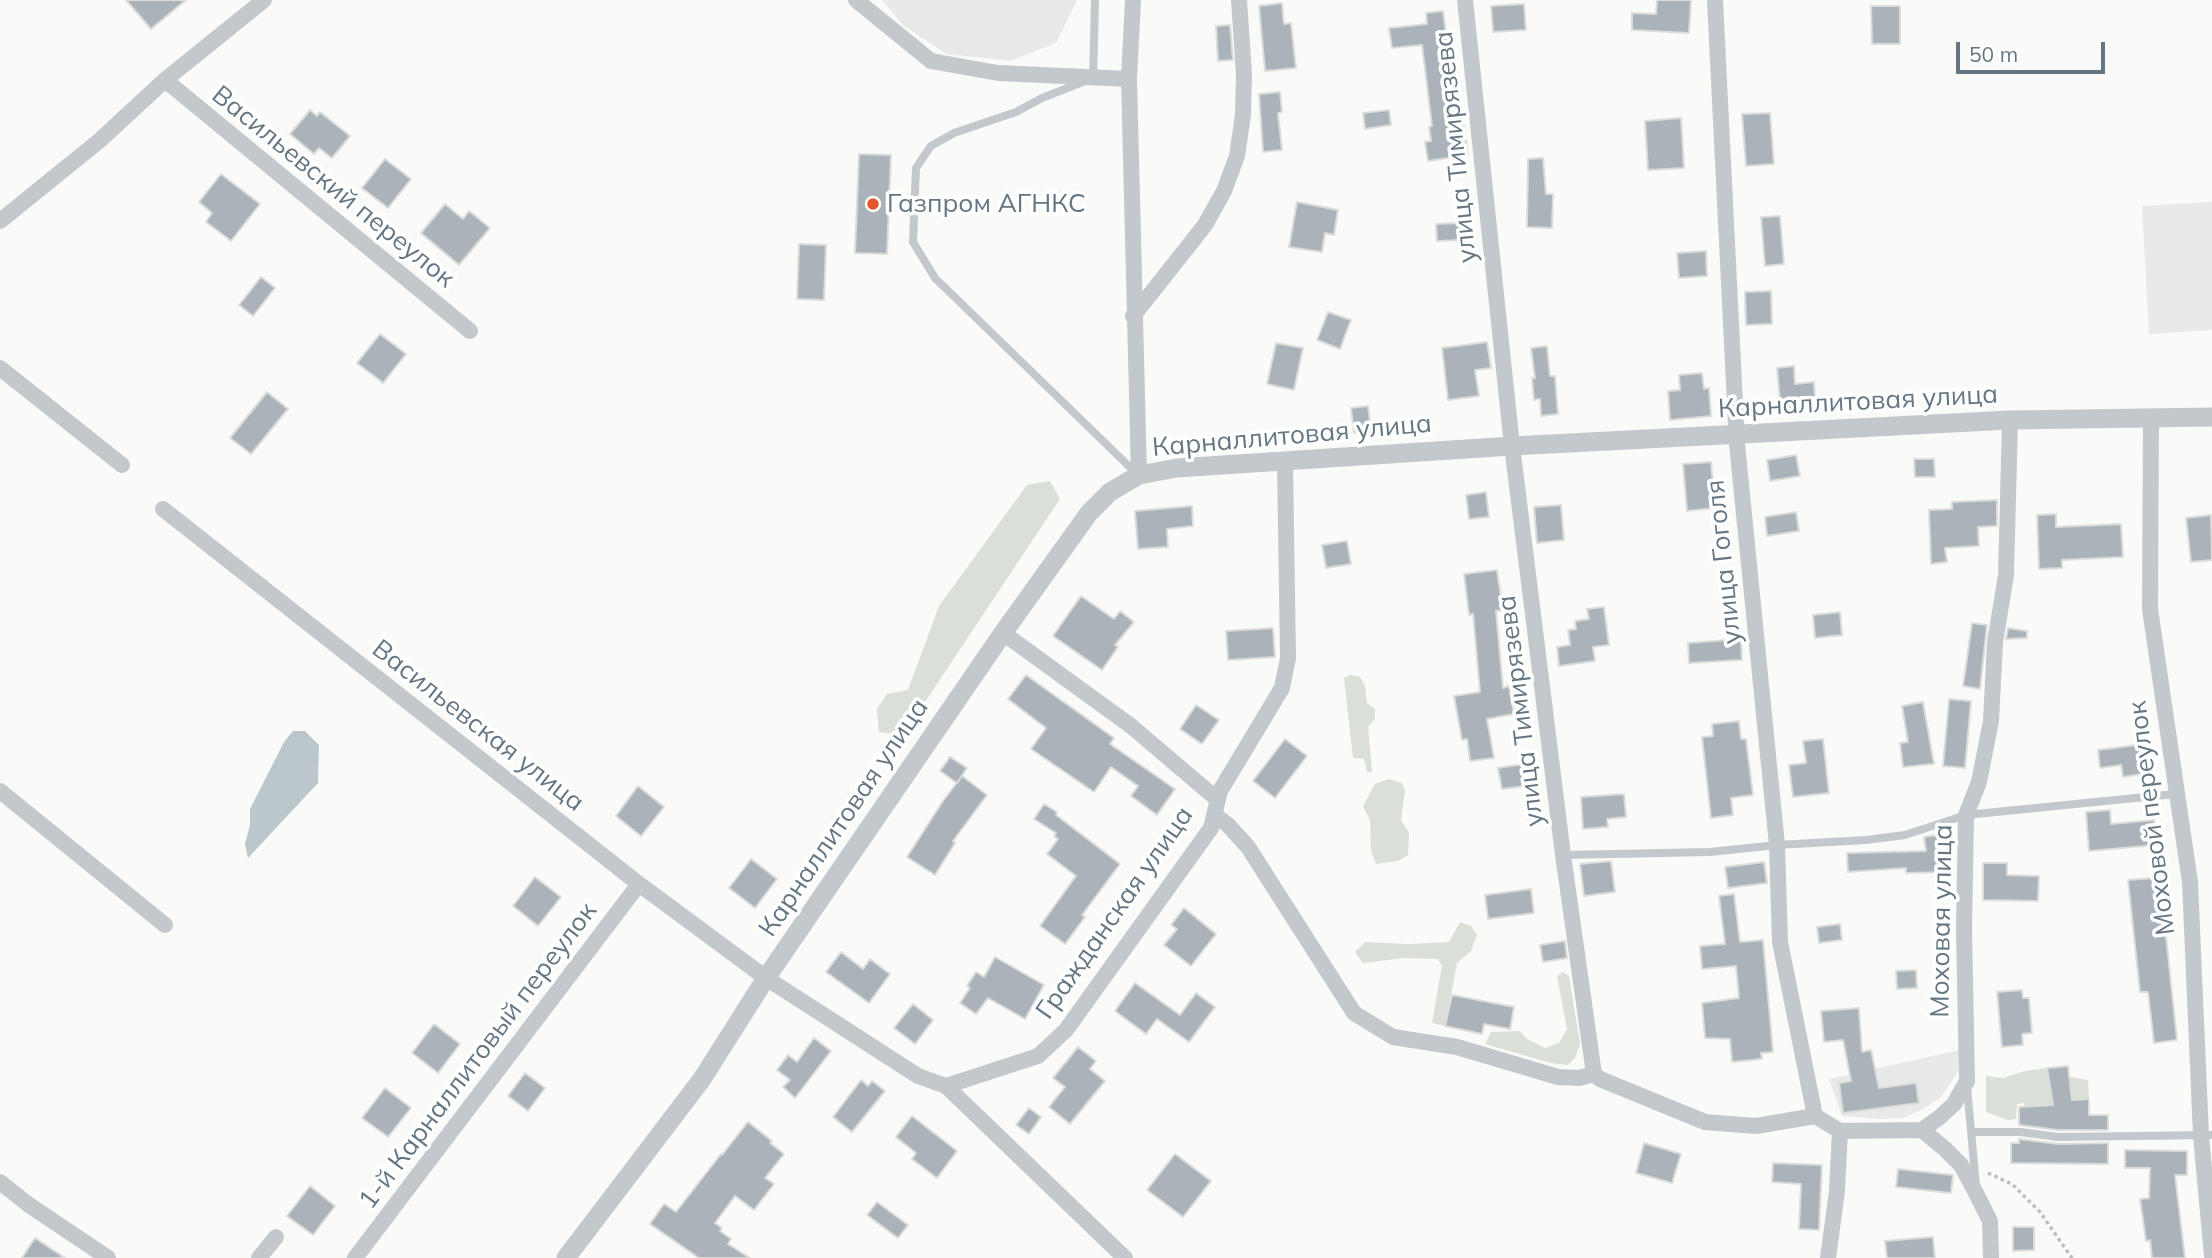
<!DOCTYPE html>
<html>
<head>
<meta charset="utf-8">
<style>
	body { margin:0 }
	#map { position:relative; width:2212px; height:1258px; overflow:hidden; background:#fafaf8; font-family:Mulish,sans-serif }
	canvas { display:block }
	.scale { position:absolute; left:1956px; top:42px; width:149px; height:32px; box-sizing:border-box; border:4px solid #657683; border-top:0; padding-left:9px; font-size:21px; line-height:24px; white-space:nowrap; color:#657683; -webkit-text-stroke:5px #fff; paint-order:stroke }
</style>
</head>
<body>
<div id="map">
<canvas width="2212" height="1258"></canvas>
<div class="scale">50 m</div>
</div>
<script>
const context = document.querySelector('canvas').getContext('2d');
context.lineJoin = 'round';
function fillPath(path, color) { context.fillStyle = color; context.fill(path, 'evenodd'); }
const shape = rows => new Path2D(rows.map(r => 'M' + r).join(''));
function strokePath(path, color, width, dash) { context.strokeStyle = color; context.lineWidth = width; context.lineCap = dash ? 'butt' : 'round'; context.setLineDash(dash || []); context.stroke(path); }
function write(font, color, halo, rows, align = 'center') {
  context.font = font + ' Mulish,sans-serif'; context.lineWidth = 7; context.setLineDash([]); context.textBaseline = 'middle'; context.strokeStyle = halo; context.fillStyle = color; for (const [text, x, y, turn = 0] of rows) {
    context.save(); context.translate(x, y); context.rotate((+turn || 0) * Math.PI / 180); context.textAlign = isNaN(turn) ? turn : align; if (halo) context.strokeText(text, 0, 0); context.fillText(text, 0, 0); context.restore();
  }
}
fillPath(shape([
	[882,0,1077,0,1056,43,1011,61,946,54,903,25],
	[2212,202,2212,330,2149,334,2142,206],
	[1960,1050,1958,1072,1941,1097,1923,1109,1903,1118,1880,1119,1842,1116,1829,1079]
]), '#e8e9e9');
fillPath(shape([
	[1050,481,1060,499,903,735,879,732,877,709,887,694,908,690,939,606,1027,485],
	[1350,675,1360,677,1365,686,1367,703,1375,709,1375,719,1368,727,1372,772,1367,772,1364,759,1353,758,1344,678],
	[1388,779,1402,783,1405,791,1401,820,1409,833,1408,855,1398,861,1376,864,1371,851,1370,820,1363,806,1375,784],
	[1460,922,1471,926,1477,935,1471,951,1457,963,1445,1026,1432,1023,1442,966,1438,959,1404,958,1363,963,1355,952,1365,942,1408,944,1449,942],
	[1563,972,1569,976,1580,1044,1575,1058,1568,1065,1551,1063,1485,1044,1491,1032,1520,1031,1527,1039,1545,1048,1559,1043,1567,1029,1557,976],
	[2047,1068,2069,1077,2088,1080,2089,1099,2074,1100,2074,1106,2025,1106,2024,1103,2017,1104,2016,1119,2008,1120,1986,1112,1986,1076,2003,1078,2025,1071]
]), '#dadfd7');
fillPath(shape([
	[293,731,305,731,319,745,318,783,248,858,245,844,250,825,250,809,284,742]
]), '#bbc7cb');
const building = shape([
	[126,0,186,0,151,29,126,0],
	[1657,0,1691,0,1689,33,1632,30,1632,13,1656,14,1657,0],
	[1282,3,1284,24,1291,23,1296,68,1265,71,1259,6,1282,3],
	[1524,4,1526,30,1493,32,1491,6,1524,4],
	[1871,6,1900,6,1900,44,1872,44,1871,6],
	[1443,11,1447,42,1441,43,1451,124,1463,122,1468,155,1428,161,1425,142,1431,141,1429,127,1432,126,1422,45,1392,48,1389,28,1427,24,1426,13,1443,11],
	[1230,25,1233,60,1218,61,1216,26,1230,25],
	[1280,92,1282,112,1278,113,1282,150,1263,152,1259,94,1280,92],
	[310,110,317,116,320,112,350,136,332,158,319,148,314,154,290,134,310,110],
	[1389,110,1391,125,1365,129,1363,113,1389,110],
	[1770,113,1774,164,1746,166,1742,114,1770,113],
	[1681,118,1684,168,1648,170,1645,121,1681,118],
	[859,154,891,155,887,254,855,253,859,154],
	[1543,158,1546,194,1553,194,1552,228,1527,227,1528,159,1543,158],
	[385,159,411,179,388,208,362,188,385,159],
	[221,174,260,204,231,241,206,222,212,213,199,202,221,174],
	[1297,202,1338,210,1334,235,1325,233,1322,252,1289,247,1297,202],
	[445,204,463,219,469,211,490,228,459,265,421,233,445,204],
	[1780,216,1784,264,1765,266,1761,217,1780,216],
	[1460,223,1461,240,1437,241,1436,224,1460,223],
	[799,244,826,245,824,300,797,299,799,244],
	[1706,251,1707,276,1679,278,1677,253,1706,251],
	[261,277,275,288,253,316,239,305,261,277],
	[1771,291,1772,324,1746,325,1745,292,1771,291],
	[1328,312,1351,320,1340,349,1317,340,1328,312],
	[380,334,406,354,383,383,357,363,380,334],
	[1487,342,1491,368,1475,370,1479,396,1448,400,1442,348,1487,342],
	[1276,343,1303,348,1294,390,1267,384,1276,343],
	[1547,346,1550,376,1555,376,1558,414,1541,416,1540,399,1534,400,1532,378,1535,378,1531,348,1547,346],
	[1794,366,1795,384,1814,382,1816,409,1781,413,1777,368,1794,366],
	[1702,373,1704,389,1709,388,1711,416,1670,420,1668,391,1680,390,1679,375,1702,373],
	[267,392,288,409,251,454,230,438,267,392],
	[1368,406,1371,430,1354,433,1351,408,1368,406],
	[1796,455,1800,476,1770,481,1767,460,1796,455],
	[1914,459,1934,459,1935,477,1915,477,1914,459],
	[1711,462,1715,508,1687,511,1683,464,1711,462],
	[1486,492,1489,517,1469,519,1466,495,1486,492],
	[1997,500,1997,526,1978,527,1979,546,1945,548,1947,562,1931,564,1929,510,1952,509,1952,502,1997,500],
	[1561,505,1564,540,1537,543,1534,507,1561,505],
	[1192,506,1193,526,1167,529,1168,547,1138,549,1135,511,1192,506],
	[1796,512,1799,531,1767,536,1765,517,1796,512],
	[2056,514,2056,527,2121,524,2123,557,2062,560,2062,568,2039,569,2037,515,2056,514],
	[2211,515,2212,560,2191,562,2186,518,2211,515],
	[1347,541,1351,564,1326,568,1322,545,1347,541],
	[1497,570,1503,610,1496,611,1503,688,1509,686,1514,714,1487,719,1494,758,1470,761,1467,739,1462,740,1454,696,1480,692,1473,614,1469,615,1464,574,1497,570],
	[1081,596,1114,619,1120,611,1134,622,1115,645,1118,647,1102,670,1053,636,1081,596],
	[1604,607,1609,645,1593,647,1595,661,1559,666,1557,647,1570,645,1568,630,1576,629,1575,621,1589,619,1587,609,1604,607],
	[1840,612,1842,635,1815,638,1813,615,1840,612],
	[1972,623,1987,625,1980,689,1963,686,1972,623],
	[1273,628,1275,657,1228,660,1226,631,1273,628],
	[2008,628,2027,631,2027,638,2006,639,2008,628],
	[1741,639,1742,660,1689,663,1688,643,1741,639],
	[1026,675,1114,738,1110,744,1175,789,1157,815,1131,796,1138,786,1111,767,1094,792,1031,749,1046,728,1008,699,1026,675],
	[1949,699,1971,701,1965,768,1943,766,1949,699],
	[1923,702,1934,764,1903,767,1900,743,1908,742,1902,706,1923,702],
	[1196,705,1219,720,1202,744,1180,729,1196,705],
	[1739,721,1741,739,1746,739,1753,795,1731,798,1733,815,1711,818,1702,737,1713,736,1712,724,1739,721],
	[1285,739,1307,756,1275,798,1253,781,1285,739],
	[1823,739,1829,793,1793,797,1789,765,1806,763,1803,741,1823,739],
	[2144,744,2148,773,2123,777,2121,765,2100,768,2098,750,2144,744],
	[950,757,967,768,957,783,940,771,950,757],
	[1523,764,1526,786,1502,789,1498,768,1523,764],
	[962,776,987,795,953,841,955,843,935,875,907,857,943,801,962,776],
	[638,786,664,807,641,836,616,816,638,786],
	[1624,794,1626,817,1607,819,1608,827,1583,829,1581,797,1624,794],
	[1044,804,1057,812,1056,815,1120,864,1082,915,1085,917,1065,944,1040,926,1076,876,1047,854,1058,839,1054,836,1056,833,1034,819,1044,804],
	[2110,810,2111,824,2154,820,2156,845,2089,851,2086,812,2110,810],
	[1944,834,1949,872,1906,873,1906,868,1848,872,1847,853,1926,851,1924,837,1944,834],
	[751,859,777,879,755,908,729,888,751,859],
	[1611,861,1615,892,1584,896,1580,864,1611,861],
	[1764,862,1767,883,1728,888,1725,867,1764,862],
	[1983,863,2007,863,2007,875,2039,876,2038,901,1983,900,1983,863],
	[535,877,561,897,538,926,513,906,535,877],
	[2168,877,2170,897,2162,898,2177,1040,2154,1043,2148,992,2140,992,2128,880,2168,877],
	[1531,889,1534,913,1488,919,1485,895,1531,889],
	[1734,894,1740,942,1763,940,1773,1052,1761,1053,1762,1059,1732,1062,1730,1039,1705,1038,1702,1003,1739,998,1736,966,1702,969,1700,946,1725,944,1719,896,1734,894],
	[1184,908,1216,934,1191,966,1164,945,1177,929,1171,925,1184,908],
	[1840,924,1842,940,1819,943,1817,927,1840,924],
	[1565,941,1567,958,1543,962,1540,945,1565,941],
	[841,952,863,969,870,959,890,974,869,1003,826,972,841,952],
	[995,957,1044,985,1025,1019,988,998,976,1014,960,1003,970,988,967,986,976,972,984,977,995,957],
	[1916,970,1917,988,1897,989,1896,971,1916,970],
	[1135,983,1180,1015,1196,993,1215,1007,1189,1042,1157,1019,1146,1034,1115,1011,1135,983],
	[2022,990,2023,998,2029,998,2032,1033,2022,1034,2023,1045,2002,1047,1997,992,2022,990],
	[1452,995,1514,1007,1510,1029,1484,1024,1482,1034,1445,1026,1452,995],
	[913,1004,933,1020,915,1044,894,1028,913,1004],
	[1859,1008,1862,1052,1871,1050,1879,1088,1916,1083,1919,1103,1843,1113,1839,1083,1851,1081,1843,1040,1824,1042,1821,1011,1859,1008],
	[434,1024,460,1044,438,1073,412,1053,434,1024],
	[814,1038,831,1051,795,1098,783,1087,790,1080,777,1070,788,1055,797,1062,814,1038],
	[1078,1047,1096,1061,1090,1069,1105,1081,1070,1124,1049,1107,1065,1087,1053,1078,1078,1047],
	[2068,1066,2072,1100,2089,1099,2089,1115,2108,1115,2108,1130,2058,1130,2019,1125,2019,1107,2053,1105,2047,1068,2068,1066],
	[525,1073,545,1088,528,1111,508,1096,525,1073],
	[861,1080,868,1086,872,1081,885,1091,852,1132,833,1117,861,1080],
	[385,1088,411,1108,388,1137,362,1118,385,1088],
	[1029,1108,1041,1117,1029,1134,1016,1125,1029,1108],
	[912,1116,957,1151,937,1178,912,1159,916,1153,896,1137,912,1116],
	[748,1122,772,1141,770,1143,784,1154,765,1178,774,1184,754,1210,735,1196,715,1223,722,1228,720,1231,731,1239,728,1244,750,1258,699,1258,650,1224,664,1204,676,1212,721,1154,722,1155,748,1122],
	[2019,1139,2058,1144,2108,1143,2108,1164,2011,1163,2011,1143,2019,1143,2019,1139],
	[1644,1143,1681,1154,1672,1183,1636,1173,1644,1143],
	[2125,1150,2187,1151,2187,1175,2175,1175,2185,1258,2152,1258,2150,1240,2146,1241,2140,1199,2149,1198,2150,1168,2125,1168,2125,1150],
	[1175,1154,1211,1181,1183,1217,1147,1190,1175,1154],
	[1773,1163,1822,1165,1819,1230,1799,1229,1801,1184,1772,1182,1773,1163],
	[1898,1169,1953,1175,1951,1193,1896,1187,1898,1169],
	[310,1186,335,1206,313,1235,287,1216,310,1186],
	[877,1202,908,1225,898,1238,867,1215,877,1202],
	[2013,1227,2034,1227,2034,1250,2013,1251,2013,1227],
	[1933,1237,1935,1258,1887,1258,1885,1241,1933,1237],
	[35,1238,65,1258,22,1258,35,1238]
]);
fillPath(building, '#aab3b9');
strokePath(building, '#dcdcda', 2);
strokePath(shape([
	[1988,1173,2012,1184,2040,1212,2072,1258]
]), '#bbbfc2', 3.5, [3.5, 3.5]);
strokePath(shape([
	[1095,0,1093,78,1042,98,1016,112,954,133,931,146,916,168,913,242,935,278,1137,474],
	[1563,855,1710,852,1777,845,1866,840,1905,835,1966,815,2175,794],
	[1967,1087,1976,1186],
	[1973,1132,2020,1132,2058,1137,2212,1135]
]), '#c3c8cc', 8);
strokePath(shape([
	[856,0,931,61,998,73,1129,79],
	[1133,0,1129,79,1139,475],
	[1465,0,1512,446,1563,855,1594,1074,1600,1079,1705,1122,1756,1126,1815,1116,1840,1131,1922,1130],
	[1715,0,1737,444,1777,845,1780,942,1815,1116],
	[165,80,470,331],
	[0,221,99,141,165,80,264,0],
	[1133,316,1205,225,1224,191,1237,156,1243,115,1244,74,1239,0],
	[0,368,122,465],
	[2151,417,2150,609,2190,882,2201,1136,2212,1256],
	[163,509,639,884,766,978,918,1076,946,1086,1038,1056,1066,1030,1211,828,1220,791,1282,688,1288,658,1285,461],
	[1003,633,1131,726,1218,800],
	[0,791,165,925],
	[1215,815,1228,825,1248,847,1354,1013,1393,1037,1457,1047,1558,1077,1579,1078,1594,1074],
	[946,1086,1125,1258],
	[1922,1130,1940,1117,1954,1104,1967,1081,1964,929,1966,815,1979,782,1991,721,1995,642,2006,575,2010,420],
	[1922,1130,1945,1149,1961,1165,1976,1193,1990,1221,1991,1258],
	[0,1182,29,1205,108,1258],
	[259,1258,276,1237],
	[355,1258,639,884],
	[1828,1258,1837,1191,1840,1131]
]), '#c3c8cc', 16);
strokePath(shape([
	[566,1258,702,1079,766,978,1003,633,1089,513,1110,492,1139,475,1177,468,1512,446,2010,420,2212,417]
]), '#c3c8cc', 19);
for (const [x, y, r, color] of [
	[873,204,7,"#e4572e"]
]) { const dot = new Path2D(); dot.arc(x, y, r, 0, 2 * Math.PI); context.fillStyle = color; context.fill(dot); strokePath(dot, '#fff', 2.5); }
write('26px', '#657683', '#fff', [
	["улица Тимирязева",1456,147,-96],
	["Васильевский переулок",333,187,39],
	["Карналлитовая улица",1858,402,-3],
	["Карналлитовая улица",1292,436,-5],
	["улица Гоголя",1724,562,-96],
	["улица Тимирязева",1521,711,-97],
	["Васильевская улица",478,726,38],
	["Карналлитовая улица",844,818,-56],
	["Моховой переулок",2152,818,-97],
	["Гражданская улица",1115,913,-55],
	["Моховая улица",1942,921,-89],
	["1-й Карналлитовый переулок",478,1056,-53]
]);
write('26px', '#657683', '#fff', [
	["Газпром АГНКС",887,204]
], 'left');
</script>
</body>
</html>
